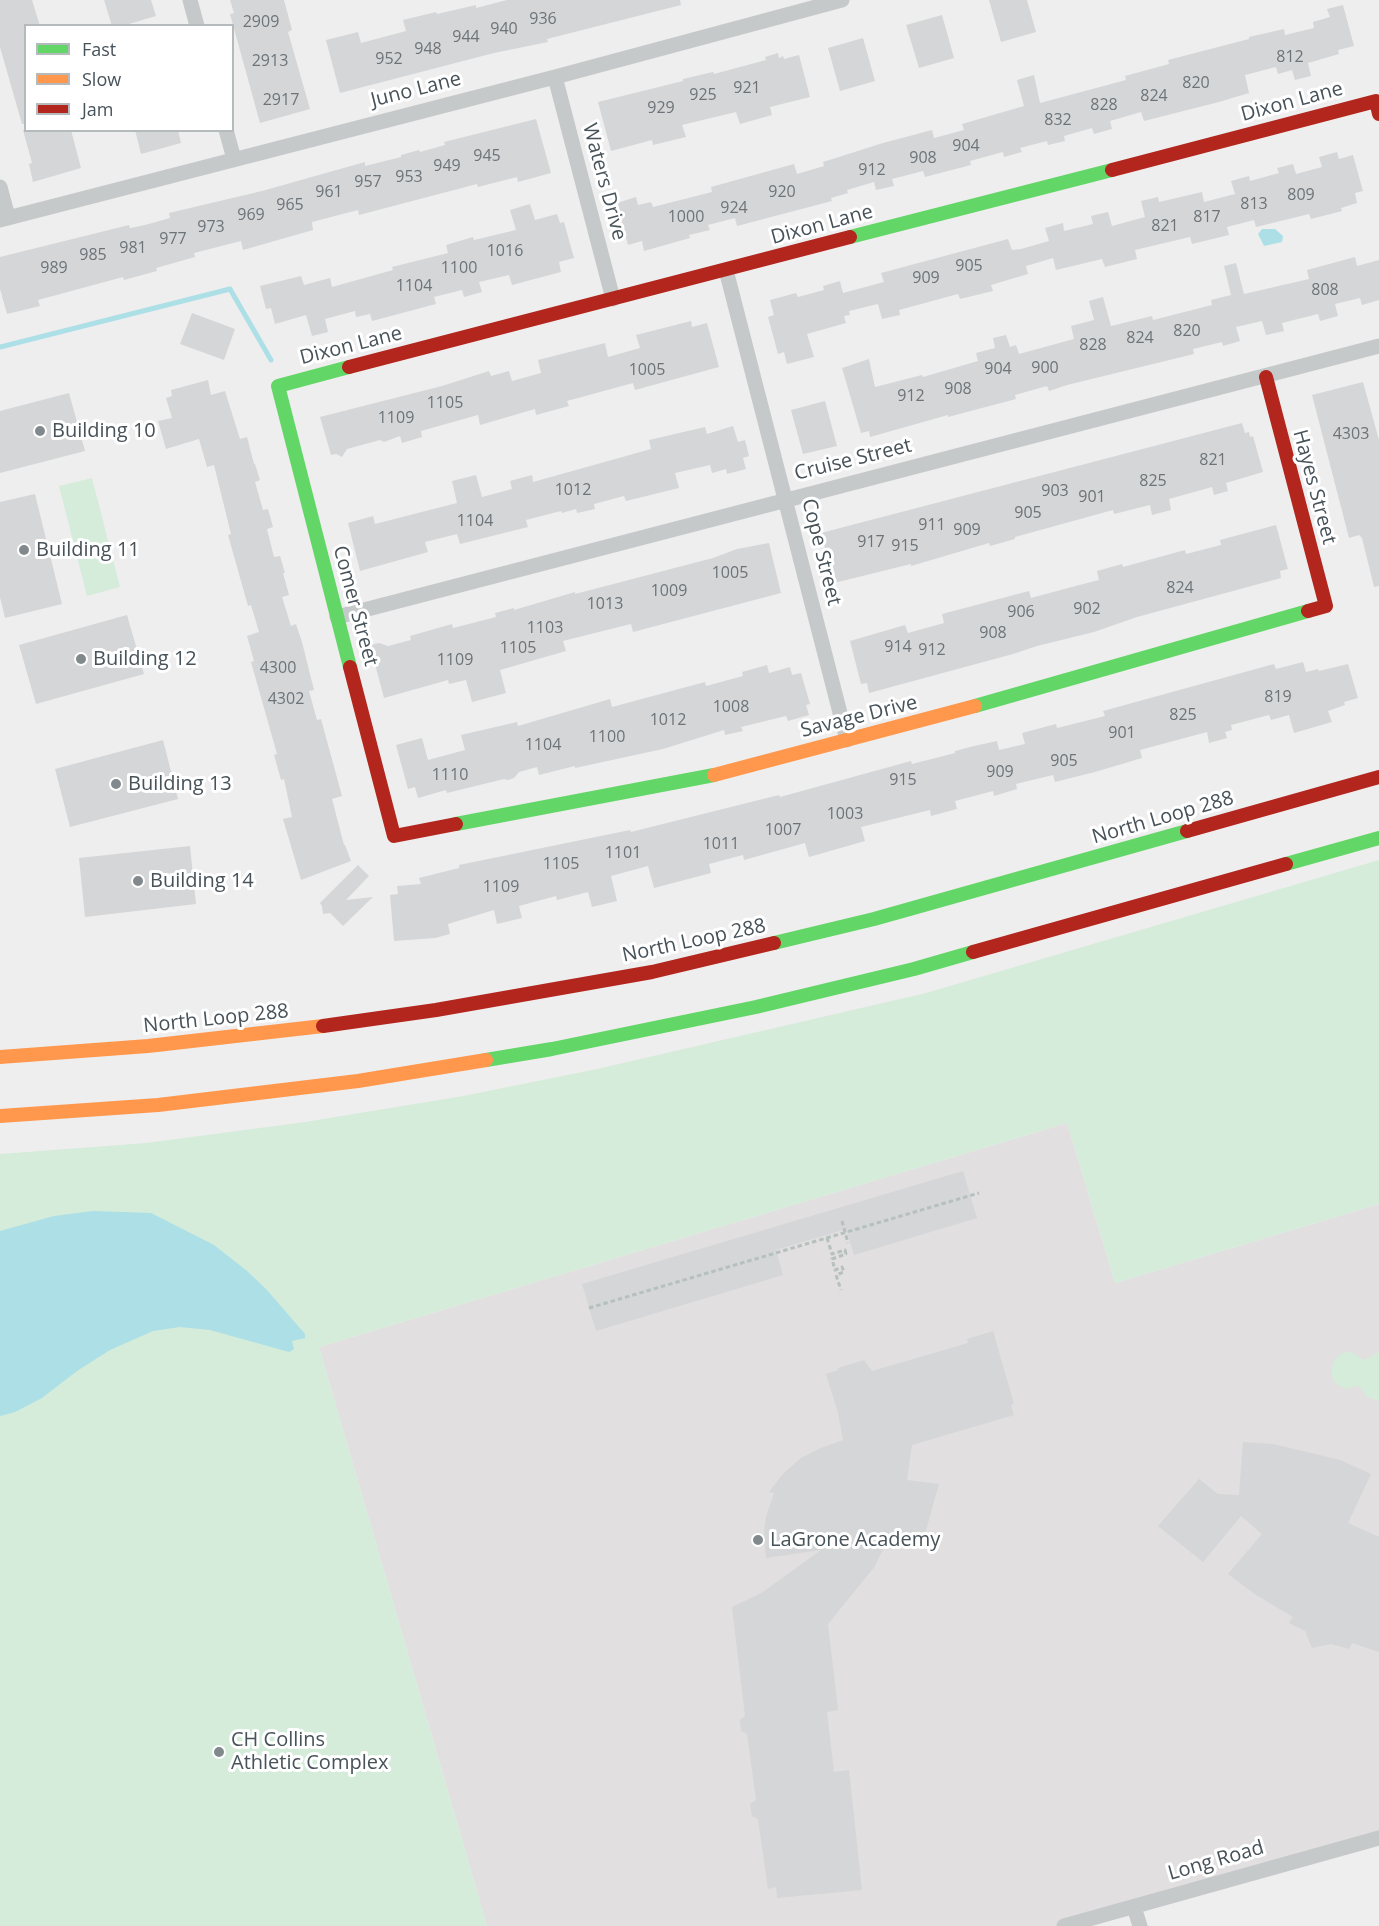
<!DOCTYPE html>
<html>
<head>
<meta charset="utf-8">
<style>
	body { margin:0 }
	#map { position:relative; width:1379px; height:1926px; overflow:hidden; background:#efeeee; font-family:"Open Sans",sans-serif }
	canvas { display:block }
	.legend { position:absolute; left:24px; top:24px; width:210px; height:108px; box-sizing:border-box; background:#fff; border:2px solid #b5babd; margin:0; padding:8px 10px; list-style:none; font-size:18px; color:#475259 }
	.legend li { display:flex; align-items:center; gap:12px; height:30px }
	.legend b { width:30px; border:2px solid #b5babd }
</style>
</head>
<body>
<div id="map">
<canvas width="1379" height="1926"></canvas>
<ul class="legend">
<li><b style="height:8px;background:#63d668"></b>Fast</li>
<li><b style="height:8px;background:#ff974d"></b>Slow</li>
<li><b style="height:8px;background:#b3261e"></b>Jam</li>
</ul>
</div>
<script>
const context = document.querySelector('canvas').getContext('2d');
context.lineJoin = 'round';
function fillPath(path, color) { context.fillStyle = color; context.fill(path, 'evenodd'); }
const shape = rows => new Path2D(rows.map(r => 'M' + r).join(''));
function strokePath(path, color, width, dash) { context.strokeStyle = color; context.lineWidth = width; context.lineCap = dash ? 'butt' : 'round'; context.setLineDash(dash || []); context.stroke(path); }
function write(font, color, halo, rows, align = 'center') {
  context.font = font + ' "Open Sans",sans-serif'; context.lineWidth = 6; context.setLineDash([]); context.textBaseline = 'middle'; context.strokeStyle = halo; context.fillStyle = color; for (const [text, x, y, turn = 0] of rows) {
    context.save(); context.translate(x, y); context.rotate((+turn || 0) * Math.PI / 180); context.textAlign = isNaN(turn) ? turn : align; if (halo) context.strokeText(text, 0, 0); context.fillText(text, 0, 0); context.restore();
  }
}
fillPath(shape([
	[1067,1123,1115,1283,1379,1204,1379,1838,1064,1926,487,1926,319,1347]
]), '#e1dfe0');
fillPath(shape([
	[92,478,120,587,87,596,59,486],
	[1379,860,1379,1204,1115,1283,1067,1123,319,1347,487,1926,0,1926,0,1154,146,1143,305,1122,463,1096,597,1069,926,993],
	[1351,1352,1364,1360,1379,1352,1379,1401,1367,1397,1359,1386,1346,1389,1337,1384,1333,1380,1331,1370,1334,1360,1342,1353]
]), '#d5ecdb');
fillPath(shape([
	[1262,229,1275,229,1283,236,1282,242,1264,246,1258,234],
	[93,1211,151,1213,214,1245,247,1271,266,1289,305,1334,305,1338,292,1341,294,1349,289,1352,210,1330,180,1327,153,1331,110,1350,77,1371,42,1398,15,1412,0,1416,0,1231,54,1216]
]), '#acdfe6');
strokePath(shape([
	[0,347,230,289,271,360]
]), '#acdfe6', 5);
fillPath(shape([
	[0,0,32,0,40,26,26,26,26,124,22,124,0,47],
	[104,0,151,0,156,16,122,26,112,26],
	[230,0,284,0,292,30,288,32,310,109,260,123,230,14,234,13],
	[507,0,680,0,681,5,547,39,548,42,494,53,340,93,326,40,358,32,361,43,406,31,403,20,436,12,437,14,476,5,476,8],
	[989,0,1027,0,1036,32,1001,42],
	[1343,5,1354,46,1338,50,1339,54,1308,63,1311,76,1295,80,1292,70,1278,74,1276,67,1245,75,1249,93,1219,102,1144,121,1141,112,1110,121,1112,129,1094,134,1092,128,1064,136,1065,141,1048,145,1047,141,1020,148,1022,152,1004,157,1003,152,970,161,971,165,925,177,923,171,892,179,894,186,876,190,874,182,847,190,848,193,831,198,832,201,737,226,735,218,708,225,710,230,689,235,690,238,644,251,642,241,628,245,617,203,636,197,638,205,651,202,653,207,712,192,711,187,794,164,797,174,824,166,823,162,883,143,932,130,934,138,964,130,962,124,1024,106,1017,80,1034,75,1040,103,1126,80,1125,76,1169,64,1168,60,1249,39,1249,37,1284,29,1285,35,1314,28,1313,22,1330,17,1327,9],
	[942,15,954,58,919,68,906,25],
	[863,38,875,81,840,91,828,48],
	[778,53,779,58,783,56,784,59,799,55,810,97,770,107,772,115,740,124,736,112,682,125,686,137,653,145,652,140,611,151,598,102,683,81,683,79,713,72,714,74,766,60,765,57],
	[536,119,551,173,518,182,517,177,478,187,477,184,359,215,358,210,312,222,313,230,243,250,241,241,194,253,195,257,156,268,157,271,124,280,123,277,38,300,40,306,7,314,0,289,0,257,129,225,130,228,145,225,170,218,169,213,262,191,365,162,365,166,401,157,401,155,419,150,420,152,445,145,444,142],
	[23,130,71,130,81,168,33,182,29,164,32,163],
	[135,130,178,130,181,143,141,154],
	[1337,152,1339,159,1353,155,1363,191,1355,193,1357,203,1341,208,1342,211,1311,219,1309,214,1256,227,1254,220,1227,227,1229,235,1192,244,1190,237,1135,250,1137,259,1105,267,1102,259,1056,270,1053,258,1026,266,1028,274,991,285,993,291,960,299,958,294,899,310,900,315,882,319,878,304,849,311,850,315,844,316,846,323,807,334,814,357,787,364,784,352,778,354,768,317,774,315,770,300,796,293,798,297,824,290,823,286,840,281,843,293,884,282,881,273,1008,239,1012,250,1021,249,1049,241,1045,228,1063,223,1064,231,1093,224,1091,216,1108,212,1112,226,1145,217,1141,201,1158,197,1159,202,1202,192,1204,202,1235,194,1231,181,1249,176,1250,181,1279,173,1277,168,1293,164,1296,174,1322,167,1319,157],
	[530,204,535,220,557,214,560,223,564,222,574,258,559,262,561,272,512,285,509,275,479,282,482,292,464,297,462,290,434,297,436,304,372,321,370,314,356,317,355,311,325,319,328,332,312,336,306,315,275,324,271,308,266,309,260,286,301,276,304,285,330,278,332,287,393,270,392,267,448,253,446,245,473,237,474,240,516,230,510,210],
	[1355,257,1357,266,1379,260,1379,300,1362,305,1360,298,1335,304,1338,316,1320,321,1318,314,1282,323,1284,331,1266,335,1262,321,1236,327,1240,341,1223,346,1222,342,1193,349,1194,354,1067,385,1049,391,1047,386,1015,395,1016,399,948,417,948,415,870,437,869,431,861,433,842,368,869,359,875,387,922,375,923,377,978,361,976,353,995,348,993,338,1006,335,1010,347,1016,345,1019,354,1074,339,1071,326,1094,320,1089,301,1103,297,1111,326,1152,316,1153,320,1212,305,1211,300,1231,295,1224,266,1236,263,1244,294,1309,279,1307,270],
	[192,313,235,329,224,360,180,344],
	[691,321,692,327,707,323,719,367,635,390,633,383,567,401,569,406,536,415,535,409,480,425,478,415,421,431,422,437,402,443,400,436,384,442,380,440,347,449,342,457,336,454,331,455,320,417,442,386,489,371,491,376,509,371,512,381,541,373,538,360,605,343,608,357,640,348,636,335],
	[208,380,211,395,225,391,240,439,247,437,254,464,255,464,260,480,255,482,263,510,268,509,273,527,267,529,274,557,280,556,285,573,283,573,289,595,282,597,291,626,296,624,302,642,314,690,309,691,317,720,321,719,342,796,332,799,344,845,345,845,351,861,301,880,283,819,292,817,284,779,281,780,274,755,277,754,251,662,254,661,247,636,259,632,251,605,248,606,228,535,231,534,214,465,207,467,199,439,166,449,158,421,172,418,166,398,172,396,171,390],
	[1363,382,1379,440,1379,586,1374,587,1362,538,1359,535,1349,538,1312,395],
	[69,393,85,451,0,473,0,411],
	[825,401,837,446,803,454,791,410],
	[1242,423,1245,433,1249,432,1250,437,1253,436,1263,472,1226,483,1228,491,1214,495,1212,487,1169,499,1171,510,1152,515,1150,505,1114,514,1113,510,1015,537,1015,539,990,546,989,543,911,566,911,564,834,583,821,533],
	[733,426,738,442,745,440,749,456,743,458,746,469,727,474,726,469,712,473,710,465,675,473,679,488,626,501,624,496,594,504,595,509,577,513,576,509,562,513,561,511,526,520,528,527,460,544,457,534,425,542,428,552,360,571,348,523,373,516,375,524,457,503,452,481,476,475,482,497,512,489,510,481,532,475,533,482,651,449,649,440,705,427,707,434],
	[35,494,62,604,5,618,0,597,0,502],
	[1276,525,1288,569,1280,571,1281,578,1137,617,1094,632,1037,646,1013,654,869,693,867,683,861,684,850,641,905,625,908,633,944,623,942,614,1029,591,1031,598,1068,588,1099,580,1097,571,1122,564,1123,567,1185,550,1186,554,1221,545,1220,540],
	[769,543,781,593,633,632,631,624,563,641,566,651,500,670,506,693,472,702,466,680,449,684,448,680,384,698,370,645,379,643,388,646,411,640,410,636,452,624,453,628,496,617,495,613,514,608,514,610,575,592,575,594,713,558,737,549],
	[127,615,144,674,36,704,19,645],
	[1303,662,1306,672,1318,669,1319,671,1348,664,1358,698,1344,702,1345,705,1328,711,1332,722,1294,733,1289,715,1271,720,1269,715,1231,725,1232,730,1225,732,1227,738,1209,743,1207,732,1140,750,1142,758,1095,772,1055,782,1053,775,1016,784,1017,789,994,796,993,791,955,801,957,809,931,816,930,810,861,827,865,841,809,857,805,843,744,860,743,855,709,864,711,873,654,888,648,866,611,876,617,901,592,907,588,892,557,900,556,896,519,906,522,918,497,924,494,910,448,924,450,934,435,938,394,941,390,895,398,894,397,886,421,884,419,878,459,868,459,865,630,830,631,832,779,795,780,797,911,761,912,764,955,753,955,751,974,746,997,741,999,750,1025,744,1022,733,1056,724,1057,728,1105,716,1103,711,1274,664,1276,669],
	[767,665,769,673,790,667,792,675,801,673,810,704,806,705,809,715,788,721,786,716,741,727,743,731,725,735,724,730,663,749,575,768,575,766,539,775,537,767,519,772,514,778,508,780,504,779,447,793,446,790,418,798,415,787,408,789,396,745,422,738,428,760,465,750,461,735,517,722,518,726,610,699,612,707,705,682,706,686,743,676,742,672],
	[163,740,178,799,70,827,55,769],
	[190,846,196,904,85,917,79,858],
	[358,865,369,876,346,900,373,897,343,926,330,913,323,914,322,906,320,903],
	[963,1171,977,1218,854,1255,846,1229,776,1250,783,1275,596,1331,582,1284],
	[993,1331,1014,1404,1011,1405,1014,1415,912,1445,907,1480,939,1484,921,1548,889,1537,875,1566,828,1624,838,1710,827,1712,834,1772,849,1770,862,1890,777,1898,776,1887,768,1889,758,1819,752,1816,750,1804,756,1800,747,1734,741,1731,740,1720,745,1716,732,1607,763,1592,821,1550,766,1558,764,1533,766,1517,774,1493,769,1492,783,1474,801,1458,821,1448,843,1440,838,1413,826,1374,838,1370,838,1368,864,1360,872,1371,968,1343,967,1339],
	[1243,1442,1273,1444,1340,1460,1371,1474,1348,1523,1379,1537,1379,1652,1352,1643,1349,1649,1331,1644,1312,1648,1305,1631,1289,1623,1293,1617,1256,1595,1228,1574,1262,1534,1241,1516,1203,1562,1158,1526,1199,1479,1218,1494,1239,1495]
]), '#d5d6d7');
strokePath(shape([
	[842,1221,848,1243],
	[827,1238,832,1254,845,1250,846,1254,832,1259,835,1270,842,1267,844,1272,836,1275,841,1290],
	[589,1308,979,1193]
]), '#b6c0bc', 3, [4.5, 3]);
strokePath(shape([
	[190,0,197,26],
	[555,77,613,299],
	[226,130,234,159],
	[0,187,8,217],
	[0,220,555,77,842,0],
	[726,270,847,740],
	[337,617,1379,346],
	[1134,1907,1140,1926],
	[1064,1926,1379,1838]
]), '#c6c9ca', 15);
strokePath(shape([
	[850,237,1112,170],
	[349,367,278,386,350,667],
	[975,706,1308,611],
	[456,824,714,775],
	[1286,864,1379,838],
	[774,943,874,919,1187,831],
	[486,1060,552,1049,756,1007,914,969,973,952]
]), '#63d668', 14);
strokePath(shape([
	[714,775,975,706],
	[0,1057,148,1046,323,1026],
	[0,1116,158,1105,358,1081,486,1060]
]), '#ff974d', 14);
strokePath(shape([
	[1112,170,1376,101,1379,114],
	[349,367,850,237],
	[1266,377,1326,606,1308,611],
	[350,667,394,836,456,824],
	[1187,831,1379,777],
	[973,952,1286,864],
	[323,1026,436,1010,652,972,774,943]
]), '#b3261e', 14);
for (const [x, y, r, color] of [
	[40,431,6,"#82898d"],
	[24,550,6,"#82898d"],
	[81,659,6,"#82898d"],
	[116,784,6,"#82898d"],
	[138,881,6,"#82898d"],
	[758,1540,6,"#82898d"],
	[219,1752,6,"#82898d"]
]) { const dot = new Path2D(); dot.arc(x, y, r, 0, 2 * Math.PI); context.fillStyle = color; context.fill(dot); strokePath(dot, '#fff', 2); }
write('16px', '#6c747a', null, [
	["936",543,19],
	["2909",261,22],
	["940",504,29],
	["944",466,37],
	["948",428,49],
	["812",1290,57],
	["952",389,59],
	["2913",270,61],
	["820",1196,83],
	["921",747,88],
	["925",703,95],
	["824",1154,96],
	["2917",281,100],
	["828",1104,105],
	["929",661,108],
	["832",1058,120],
	["904",966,146],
	["945",487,156],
	["908",923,158],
	["949",447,166],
	["912",872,170],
	["953",409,177],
	["957",368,182],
	["961",329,192],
	["920",782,192],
	["809",1301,195],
	["813",1254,204],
	["965",290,205],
	["924",734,208],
	["969",251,215],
	["1000",686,217],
	["817",1207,217],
	["821",1165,226],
	["973",211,227],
	["977",173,239],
	["981",133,248],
	["1016",505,251],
	["985",93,255],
	["905",969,266],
	["989",54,268],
	["1100",459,268],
	["909",926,278],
	["1104",414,286],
	["808",1325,290],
	["820",1187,331],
	["824",1140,338],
	["828",1093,345],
	["900",1045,368],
	["904",998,369],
	["1005",647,370],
	["908",958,389],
	["912",911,396],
	["1105",445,403],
	["1109",396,418],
	["4303",1351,434],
	["821",1213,460],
	["825",1153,481],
	["1012",573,490],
	["903",1055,491],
	["901",1092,497],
	["905",1028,513],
	["1104",475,521],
	["911",932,525],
	["909",967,530],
	["917",871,542],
	["915",905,546],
	["1005",730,573],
	["824",1180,588],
	["1009",669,591],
	["1013",605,604],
	["902",1087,609],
	["906",1021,612],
	["1103",545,628],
	["908",993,633],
	["914",898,647],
	["1105",518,648],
	["912",932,650],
	["1109",455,660],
	["4300",278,668],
	["819",1278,697],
	["4302",286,699],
	["1008",731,707],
	["825",1183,715],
	["1012",668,720],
	["901",1122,733],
	["1100",607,737],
	["1104",543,745],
	["905",1064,761],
	["909",1000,772],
	["1110",450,775],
	["915",903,780],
	["1003",845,814],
	["1007",783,830],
	["1011",721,844],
	["1101",623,853],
	["1105",561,864],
	["1109",501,887]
]);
write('20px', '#475259', '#fff', [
	["Juno Lane",416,90,-14],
	["Dixon Lane",1292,102,-15],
	["Waters Drive",604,182,75],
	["Dixon Lane",822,225,-15],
	["Dixon Lane",351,346,-14],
	["Cruise Street",853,460,-14],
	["Hayes Street",1314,487,75],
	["Cope Street",821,552,76],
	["Comer Street",355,606,75],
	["Savage Drive",859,717,-14],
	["North Loop 288",1163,818,-16],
	["North Loop 288",694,941,-12],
	["North Loop 288",216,1019,-6],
	["Long Road",1216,1861,-16]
]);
write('20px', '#475259', '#fff', [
	["Building 10",52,431],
	["Building 11",36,550],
	["Building 12",93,659],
	["Building 13",128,784],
	["Building 14",150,881],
	["LaGrone Academy",770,1540],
	["CH Collins",231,1740],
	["Athletic Complex",231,1763]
], 'left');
</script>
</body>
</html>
